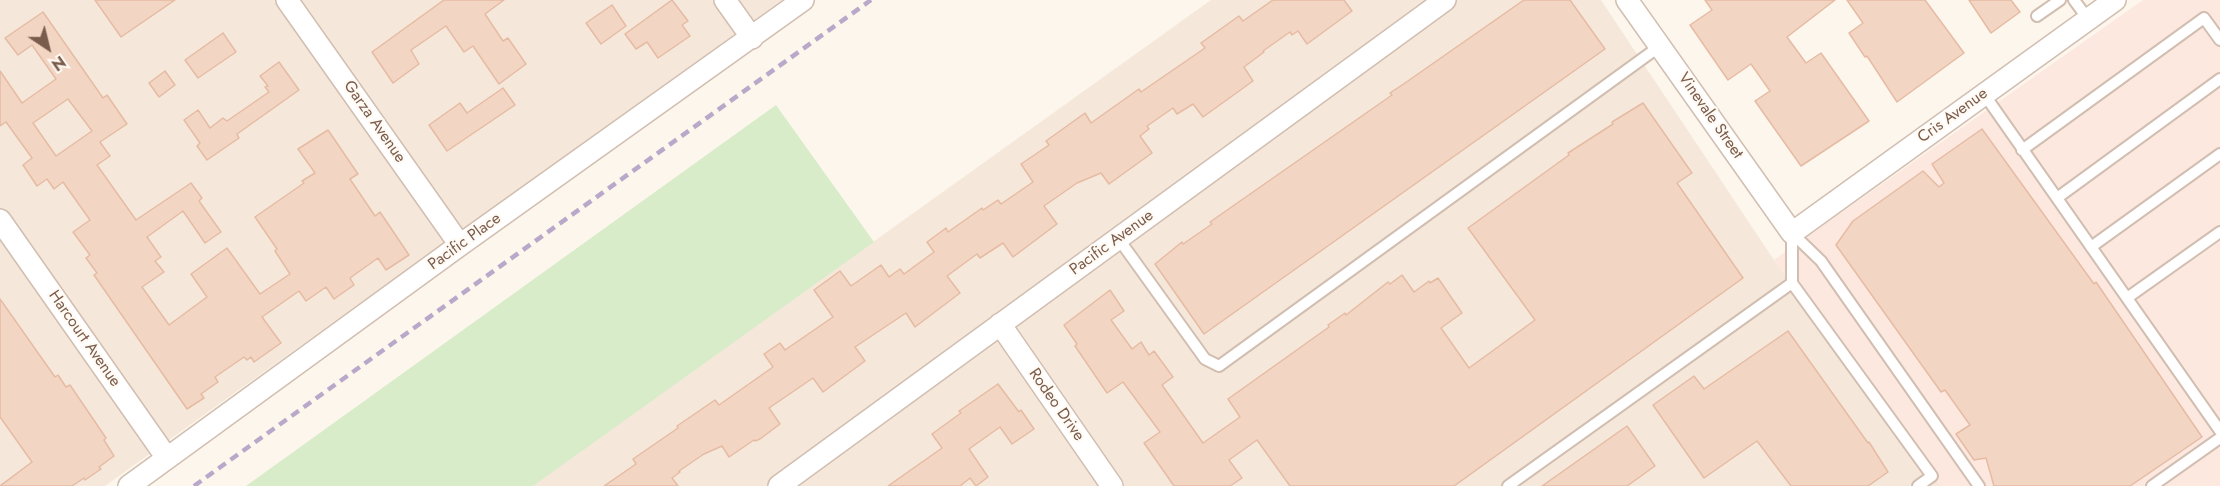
<!DOCTYPE html>
<html>
<head>
<meta charset="utf-8">
<style>
	body { margin:0 }
	#map { position:relative; width:2220px; height:486px; overflow:hidden; background:#fdf6ec; font-family:Jost,sans-serif }
	canvas { display:block }
	.north { position:absolute; left:18px; top:18px; width:60px; height:60px; -webkit-text-stroke:4px #fffaf3; paint-order:stroke; rotate:145deg; font-size:16px; font-weight:700; line-height:24px; text-align:center; color:#7a5c4d }
	.north::after { content:''; display:block; margin:auto; width:21px; height:27px; background:#7a5c4d; clip-path:polygon(50% 0,100% 100%,50% 72%,0 100%) }
</style>
</head>
<body>
<div id="map">
<canvas width="2220" height="486"></canvas>
<div class="north">N</div>
</div>
<script>
const context = document.querySelector('canvas').getContext('2d');
context.lineJoin = 'round';
function fillPath(path, color) { context.fillStyle = color; context.fill(path, 'evenodd'); }
const shape = rows => new Path2D(rows.map(r => 'M' + r).join(''));
function strokePath(path, color, width, dash) { context.strokeStyle = color; context.lineWidth = width; context.lineCap = dash ? 'butt' : 'round'; context.setLineDash(dash || []); context.stroke(path); }
function write(font, color, halo, rows, align = 'center') {
  context.font = font + ' Jost,sans-serif'; context.lineWidth = 4.5; context.setLineDash([]); context.textBaseline = 'middle'; context.strokeStyle = halo; context.fillStyle = color; for (const [text, x, y, turn = 0] of rows) {
    context.save(); context.translate(x, y); context.rotate((+turn || 0) * Math.PI / 180); context.textAlign = isNaN(turn) ? turn : align; if (halo) context.strokeText(text, 0, 0); context.fillText(text, 0, 0); context.restore();
  }
}
fillPath(shape([
	[0,0,782,0,105,486,0,486],
	[1211,0,1601,0,1774,260,1941,486,532,486]
]), '#f5e8da');
fillPath(shape([
	[2143,0,2220,0,2220,486,1941,486,1774,260]
]), '#fde8e0');
fillPath(shape([
	[776,105,874,242,533,486,246,486]
]), '#d8ecc9');
const building = shape([
	[95,0,175,0,121,37,95,0],
	[444,0,504,0,485,14,503,41,508,38,526,64,499,84,473,46,464,52,446,26,411,50,419,64,393,83,372,52,444,0],
	[672,0,688,21,682,25,690,36,658,58,647,42,636,49,625,34,672,0],
	[1273,0,1344,0,1352,11,1307,44,1298,31,1292,35,1290,32,1263,51,1264,52,1244,67,1253,81,1203,117,1193,104,1177,114,1173,108,1147,126,1149,129,1140,136,1152,153,1109,184,1101,173,1077,183,1044,206,1057,224,1013,257,1003,243,980,258,977,254,947,276,960,293,915,327,906,313,855,347,865,361,823,392,813,378,769,408,780,424,760,439,755,441,754,440,729,457,722,446,704,454,679,471,680,472,672,478,678,486,604,486,636,464,633,459,678,428,677,426,715,400,719,405,773,367,764,354,780,343,785,350,833,317,814,290,840,271,851,286,881,265,889,277,900,269,904,274,934,252,927,242,946,228,948,232,982,208,983,210,998,200,1001,204,1033,182,1021,164,1049,145,1046,141,1085,113,1091,123,1139,89,1141,92,1205,48,1201,43,1239,16,1243,21,1273,0],
	[1524,0,1570,0,1605,49,1204,334,1155,264,1182,242,1183,244,1212,224,1210,222,1392,95,1390,93,1405,83,1524,0],
	[1705,0,1835,0,1787,37,1806,63,1821,53,1869,121,1801,166,1755,101,1770,91,1751,64,1728,80,1690,25,1712,10,1705,0],
	[1847,0,1925,0,1964,53,1897,102,1867,56,1865,57,1849,33,1863,23,1847,0],
	[1969,0,2011,0,2020,12,1991,33,1969,0],
	[612,5,626,26,601,44,586,23,612,5],
	[43,12,103,98,107,95,127,124,100,142,110,156,97,165,136,220,191,183,202,198,199,201,221,232,205,243,183,211,147,237,161,257,155,261,164,272,142,287,169,325,207,297,191,274,227,248,260,294,290,274,275,251,277,249,255,217,304,183,302,181,315,173,298,149,328,130,358,174,350,179,375,216,380,212,409,255,386,270,378,258,350,278,354,285,334,299,326,287,306,301,299,291,262,317,281,343,254,362,251,357,247,360,244,357,215,377,218,382,201,394,204,398,187,409,94,275,97,273,86,258,90,255,73,232,90,220,63,182,54,189,47,179,37,186,23,165,32,158,6,122,0,126,0,71,22,103,56,79,32,45,18,55,5,38,43,12],
	[68,99,92,131,56,156,33,123,68,99],
	[223,33,236,52,198,78,185,60,223,33],
	[279,62,299,90,237,134,239,138,207,160,197,146,200,143,184,120,198,110,210,128,223,118,227,121,269,92,265,87,268,86,260,76,279,62],
	[165,71,175,85,159,97,149,83,165,71],
	[503,88,515,105,447,151,429,125,460,103,467,113,503,88],
	[1643,103,1692,173,1677,183,1743,278,1454,486,1290,486,1257,440,1229,460,1242,478,1230,486,1174,486,1144,443,1160,432,1123,382,1107,393,1075,346,1077,344,1064,325,1110,290,1124,311,1111,320,1132,349,1141,342,1149,355,1154,351,1173,377,1162,385,1203,443,1240,417,1228,399,1329,327,1328,325,1345,313,1346,315,1388,282,1390,284,1402,275,1414,292,1429,281,1430,283,1438,278,1462,313,1441,328,1469,368,1535,320,1468,228,1569,155,1568,153,1613,124,1612,122,1643,103],
	[1982,129,2094,284,2096,282,2202,437,2130,486,1994,486,1986,458,1974,460,1956,434,1970,425,1945,390,1941,392,1836,245,1853,221,1923,171,1939,187,1944,183,1932,164,1982,129],
	[0,299,55,377,58,375,66,387,70,385,106,438,104,440,114,456,99,467,101,469,85,480,84,478,72,486,0,486,32,462,0,417,0,299],
	[1788,331,1868,443,1869,442,1888,472,1868,486,1791,486,1757,441,1704,478,1653,405,1694,376,1704,389,1788,331],
	[998,384,1019,412,1021,410,1034,429,1012,444,1000,427,969,449,988,477,976,486,970,478,960,486,888,486,942,448,932,434,961,413,959,411,998,384],
	[1627,426,1655,466,1627,486,1542,486,1627,426]
]);
fillPath(building, '#f3d5c3');
strokePath(building, '#e6bba3', 1.5);
const lane = shape([
	[2074,0,2088,19],
	[2037,16,2060,0],
	[1984,94,2220,431],
	[2022,150,2204,18,2220,40],
	[2057,198,2220,79],
	[1792,233,1821,261,1979,486],
	[1118,238,1205,359,1219,366,1660,46],
	[2091,247,2220,154],
	[1792,283,1792,233],
	[2127,298,2220,232],
	[1508,486,1792,283,1932,476,1918,486],
	[2152,486,2220,438]
]);
const street = shape([
	[287,0,460,245],
	[725,0,752,38],
	[1627,0,1792,233,2115,0],
	[0,220,167,458],
	[1000,324,1112,486],
	[129,486,460,245,803,0],
	[779,486,1445,0]
]);
strokePath(lane, '#d1beb0', 14);
strokePath(street, '#d1beb0', 24);
strokePath(lane, '#fff', 10);
strokePath(street, '#fff', 21);
strokePath(shape([
	[194,486,871,0]
]), '#b9a8c9', 4.5, [9, 6]);
write('16px', '#7a5c4d', '#fffaf3', [
	["Vinevale Street",1710,116,55],
	["Cris Avenue",1953,116,-36],
	["Garza Avenue",374,122,55],
	["Pacific Place",465,242,-36],
	["Pacific Avenue",1112,243,-36],
	["Harcourt Avenue",84,339,55],
	["Rodeo Drive",1056,405,55]
]);
</script>
</body>
</html>
